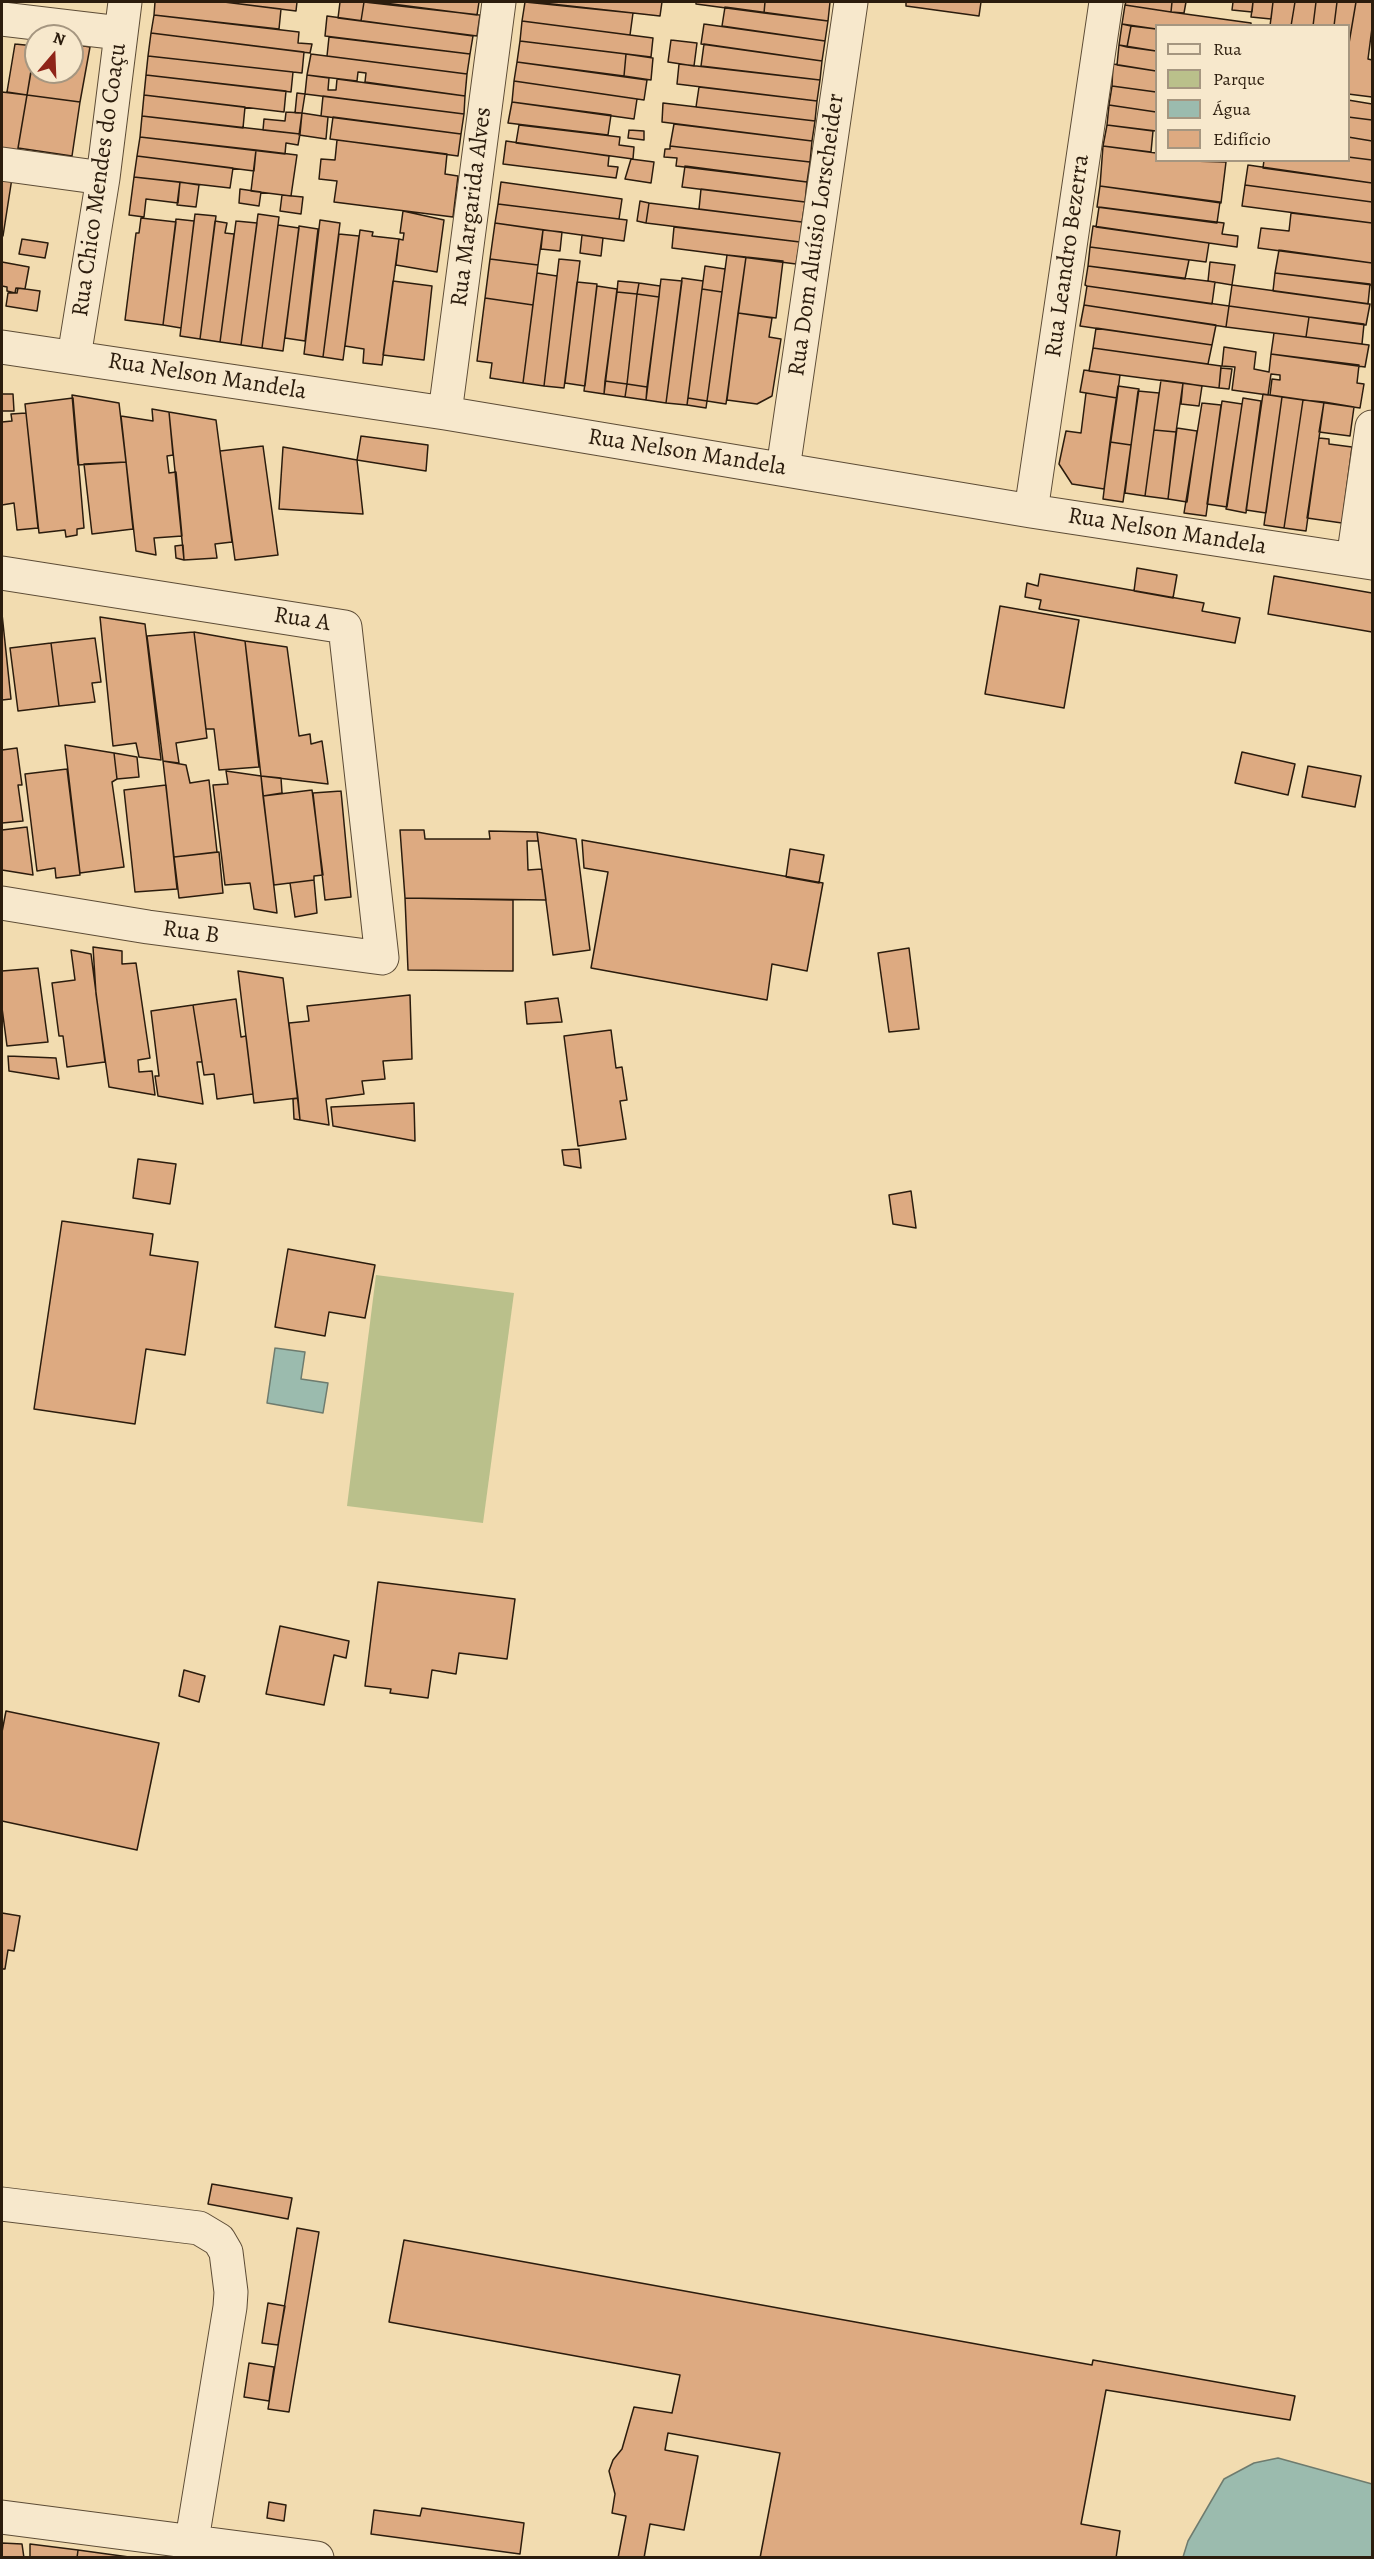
<!DOCTYPE html>
<html>
<head>
<meta charset="utf-8">
<style>
	body { margin:0 }
	#map { position:relative; width:1374px; height:2559px; overflow:hidden; background:#f2dcb0; font-family:Alegreya,serif }
	canvas { display:block }
	.frame { position:absolute; inset:0; border:3px solid #2b1c0d; pointer-events:none }
	.legend { position:absolute; left:1155px; top:24px; width:195px; height:138px; box-sizing:border-box; background:#f7e8cc; border:2px solid #a59680; margin:0; padding:8px 10px; list-style:none; font-size:18px; color:#2b1c0d }
	.legend li { display:flex; align-items:center; gap:12px; height:30px }
	.legend b { width:30px; border:2px solid #a59680 }
	.north { position:absolute; left:24px; top:24px; width:60px; height:60px; box-sizing:border-box; background:#f7e8cc; border:2px solid #a59680; border-radius:50%; rotate:19deg; font-size:16px; font-weight:700; line-height:24px; text-align:center; color:#2b1c0d }
	.north::after { content:''; display:block; margin:auto; width:21px; height:27px; background:#8f2418; clip-path:polygon(50% 0,100% 100%,50% 72%,0 100%) }
</style>
</head>
<body>
<div id="map">
<canvas width="1374" height="2559"></canvas>
<div class="frame"></div>
<ul class="legend">
<li><b style="height:8px;background:#f7e8cc"></b>Rua</li>
<li><b style="height:16px;background:#bac08b"></b>Parque</li>
<li><b style="height:16px;background:#9bbbae"></b>Água</li>
<li><b style="height:16px;background:#ddaa81"></b>Edifício</li>
</ul>
<div class="north">N</div>
</div>
<script>
const context = document.querySelector('canvas').getContext('2d');
context.lineJoin = 'round';
function fillPath(path, color) { context.fillStyle = color; context.fill(path, 'evenodd'); }
const shape = rows => new Path2D(rows.map(r => 'M' + r).join(''));
function strokePath(path, color, width, dash) { context.strokeStyle = color; context.lineWidth = width; context.lineCap = dash ? 'butt' : 'round'; context.setLineDash(dash || []); context.stroke(path); }
function write(font, color, halo, rows, align = 'center') {
  context.font = font + ' Alegreya,serif'; context.lineWidth = 4.5; context.setLineDash([]); context.textBaseline = 'middle'; context.strokeStyle = halo; context.fillStyle = color; for (const [text, x, y, turn = 0] of rows) {
    context.save(); context.translate(x, y); context.rotate((+turn || 0) * Math.PI / 180); context.textAlign = isNaN(turn) ? turn : align; if (halo) context.strokeText(text, 0, 0); context.fillText(text, 0, 0); context.restore();
  }
}
fillPath(shape([
	[376,1275,514,1293,483,1523,347,1506]
]), '#bac08b');
const water = shape([
	[275,1348,305,1352,301,1379,328,1383,323,1413,267,1403,275,1348],
	[1278,2458,1372,2484,1372,2557,1183,2557,1188,2541,1224,2479,1254,2463,1278,2458]
]);
fillPath(water, '#9bbbae');
strokePath(water, '#6e7b6e', 1.5);
const building = shape([
	[155,2,224,2,281,9,279,29,154,15,155,2],
	[224,2,297,2,296,11,224,2],
	[340,2,364,2,361,21,338,18,340,2],
	[364,2,480,15,477,36,361,21,364,2],
	[377,2,479,2,477,15,377,2],
	[525,2,633,13,630,35,522,21,525,2],
	[534,2,662,2,660,16,534,2],
	[696,2,765,2,764,13,696,4,696,2],
	[765,2,830,2,828,21,764,13,765,2],
	[906,2,981,2,979,16,906,6,906,2],
	[1126,2,1172,2,1171,12,1125,5,1126,2],
	[1172,2,1186,2,1184,13,1171,12,1172,2],
	[1233,2,1253,2,1252,12,1232,10,1233,2],
	[1253,2,1273,2,1271,19,1251,17,1253,2],
	[1273,2,1295,2,1291,26,1270,26,1273,2],
	[1295,2,1316,2,1313,26,1291,26,1295,2],
	[1316,2,1337,2,1334,26,1313,26,1316,2],
	[1337,2,1356,2,1348,49,1348,26,1334,26,1337,2],
	[1356,2,1372,2,1372,28,1368,59,1372,60,1372,97,1348,94,1348,49,1356,2],
	[1125,5,1171,12,1251,23,1251,26,1156,26,1156,29,1122,24,1125,5],
	[725,7,828,21,825,41,722,26,725,7],
	[154,15,299,32,298,43,312,44,310,53,151,33,154,15],
	[327,16,473,36,470,54,325,36,327,16],
	[522,21,653,38,651,57,520,41,522,21],
	[704,24,825,41,822,61,701,44,704,24],
	[1122,24,1131,26,1127,47,1119,45,1122,24],
	[1131,26,1156,29,1156,51,1127,47,1131,26],
	[151,33,304,52,302,73,148,56,151,33],
	[329,37,470,54,467,74,327,56,329,37],
	[671,40,697,43,694,66,668,62,671,40],
	[520,41,626,54,624,76,517,62,520,41],
	[36,43,36,72,72,72,72,44,90,47,80,102,27,95,36,43],
	[15,44,35,46,27,95,7,92,15,44],
	[704,44,822,61,820,80,701,66,704,44],
	[1119,45,1156,51,1156,71,1117,65,1119,45],
	[311,54,467,74,465,96,365,82,366,73,358,72,357,81,307,75,311,54],
	[626,54,653,58,651,80,624,76,626,54],
	[148,56,293,72,291,92,146,75,148,56],
	[517,62,647,80,644,100,514,81,517,62],
	[679,64,820,80,817,101,677,84,679,64],
	[1113,64,1156,71,1156,92,1112,86,1113,64],
	[146,75,286,91,284,112,144,95,146,75],
	[307,75,329,78,328,90,336,90,337,79,465,96,464,114,305,94,307,75],
	[514,81,637,99,634,119,512,102,514,81],
	[1112,86,1156,92,1156,112,1109,105,1112,86],
	[699,87,817,101,815,121,696,107,699,87],
	[2,92,27,95,17,154,2,152,2,92],
	[297,93,305,94,302,113,295,113,297,93],
	[27,95,80,102,72,156,18,148,27,95],
	[144,95,245,107,243,128,142,116,144,95],
	[323,96,464,114,461,134,321,116,323,96],
	[1348,100,1372,104,1372,120,1348,117,1348,100],
	[512,102,611,115,608,135,508,123,512,102],
	[663,103,815,121,812,141,662,122,663,103],
	[1109,105,1156,112,1156,131,1107,125,1109,105],
	[286,112,302,113,300,134,263,130,264,119,285,121,286,112],
	[302,113,328,117,326,139,299,135,302,113],
	[142,116,300,134,298,145,286,143,285,154,140,137,142,116],
	[333,117,461,134,458,156,330,139,333,117],
	[1348,117,1372,120,1372,141,1348,137,1348,117],
	[674,124,812,141,810,162,670,146,674,124],
	[519,125,620,137,619,145,634,147,633,159,516,143,519,125],
	[1107,125,1153,131,1151,152,1103,146,1107,125],
	[629,130,644,131,644,140,628,138,629,130],
	[140,137,256,150,254,171,137,156,140,137],
	[1348,137,1372,141,1372,160,1348,157,1348,137],
	[337,140,447,154,445,174,458,176,453,217,334,202,337,181,319,179,321,159,335,160,337,140],
	[506,141,609,156,608,166,618,167,616,178,503,164,506,141],
	[670,146,810,162,807,182,676,166,677,158,664,157,665,149,670,149,670,146],
	[1103,146,1156,153,1156,160,1226,162,1221,203,1100,186,1103,146],
	[256,150,297,155,291,196,251,191,256,150],
	[137,156,233,168,230,188,134,177,137,156],
	[1348,157,1372,160,1372,183,1263,168,1264,160,1348,160,1348,157],
	[631,159,654,162,651,183,625,179,631,159],
	[1248,165,1372,183,1372,202,1245,185,1248,165],
	[685,166,807,182,805,202,682,187,685,166],
	[2,176,12,178,3,236,2,236,2,176],
	[134,177,180,182,178,203,146,199,144,217,129,215,134,177],
	[180,182,199,185,196,207,177,205,180,182],
	[501,182,622,199,619,219,498,204,501,182],
	[1245,185,1372,202,1372,223,1242,206,1245,185],
	[1100,186,1220,202,1217,223,1097,207,1100,186],
	[240,189,261,192,259,206,239,203,240,189],
	[701,189,805,202,802,222,699,209,701,189],
	[282,195,303,197,301,214,280,211,282,195],
	[640,201,649,203,646,223,637,221,640,201],
	[649,203,802,222,800,242,646,223,649,203],
	[498,204,627,220,624,241,495,223,498,204],
	[1099,207,1224,223,1222,234,1238,236,1237,247,1096,227,1099,207],
	[403,211,444,220,437,272,396,265,399,239,403,240,404,233,400,233,403,211],
	[1291,213,1372,223,1372,263,1258,248,1261,228,1289,231,1291,213],
	[195,214,216,216,200,339,180,336,195,214],
	[258,214,279,217,262,348,241,345,258,214],
	[141,218,176,222,163,325,125,320,136,233,139,233,141,218],
	[176,219,194,221,181,328,163,325,176,219],
	[320,220,340,223,323,357,304,354,320,220],
	[215,221,227,223,225,233,234,234,220,342,200,339,215,221],
	[236,221,257,223,241,345,220,342,236,221],
	[495,223,543,230,538,265,490,259,495,223],
	[278,225,299,228,283,351,262,348,278,225],
	[299,226,318,229,305,341,285,338,299,226],
	[1093,226,1209,243,1206,262,1090,247,1093,226],
	[674,227,800,242,796,264,672,248,674,227],
	[360,230,373,232,372,236,399,239,382,365,363,363,364,349,345,346,360,230],
	[543,230,562,232,560,251,541,249,543,230],
	[339,234,359,236,343,360,323,357,339,234],
	[582,235,603,238,601,256,580,253,582,235],
	[22,239,48,243,45,258,19,254,22,239],
	[1090,247,1189,260,1185,279,1088,266,1090,247],
	[1279,250,1372,263,1372,285,1275,273,1279,250],
	[727,255,746,257,726,404,707,401,727,255],
	[746,257,783,261,776,318,738,313,746,257],
	[490,259,538,265,533,305,485,298,490,259],
	[559,259,580,261,564,388,544,386,559,259],
	[2,262,29,267,25,289,16,288,15,293,7,291,7,287,2,286,2,262],
	[1210,262,1235,265,1232,285,1208,281,1210,262],
	[705,266,725,269,722,292,702,289,705,266],
	[1088,266,1215,282,1212,304,1087,286,1085,285,1088,266],
	[537,273,557,276,544,386,523,383,537,273],
	[1275,273,1370,284,1368,304,1273,291,1275,273],
	[682,278,703,281,687,405,666,403,682,278],
	[661,279,682,281,666,403,646,400,661,279],
	[393,281,432,286,424,360,383,355,393,281],
	[618,281,639,283,637,294,617,292,618,281],
	[577,282,597,284,585,386,565,383,577,282],
	[639,283,660,286,659,297,637,294,639,283],
	[1232,285,1370,304,1366,325,1229,306,1232,285],
	[597,286,617,289,604,394,584,391,597,286],
	[1087,286,1229,306,1226,327,1084,305,1087,286],
	[18,288,40,291,37,311,6,306,8,293,17,293,18,288],
	[702,289,722,292,707,401,688,398,702,289],
	[617,292,637,294,627,384,605,381,617,292],
	[637,294,659,297,647,387,627,384,637,294],
	[485,298,533,305,523,383,490,378,492,363,477,361,485,298],
	[1084,305,1216,325,1212,345,1080,326,1084,305],
	[1229,306,1309,317,1306,337,1226,327,1229,306],
	[738,313,772,318,769,337,781,339,772,396,757,404,727,400,738,313],
	[1309,317,1364,324,1362,344,1306,337,1309,317],
	[1096,328,1212,345,1208,364,1093,348,1096,328],
	[1274,333,1369,345,1365,367,1271,354,1274,333],
	[1224,347,1256,352,1254,369,1269,372,1271,354,1359,365,1357,383,1364,384,1360,408,1270,395,1272,379,1280,380,1280,375,1271,374,1268,395,1232,390,1235,367,1222,366,1224,347],
	[1093,348,1221,366,1219,388,1089,371,1093,348],
	[1221,368,1232,369,1229,389,1219,388,1221,368],
	[1084,370,1120,375,1117,398,1080,392,1084,370],
	[1161,380,1183,383,1176,432,1154,430,1161,380],
	[605,381,627,384,625,397,604,394,605,381],
	[2,383,2,394,13,394,14,411,2,411,2,421,2,383],
	[1183,383,1202,386,1199,406,1181,404,1183,383],
	[627,384,647,387,646,400,625,397,627,384],
	[1118,386,1139,389,1131,445,1110,442,1118,386],
	[1138,391,1159,393,1145,496,1125,493,1138,391],
	[1086,393,1117,398,1104,489,1072,484,1059,464,1066,431,1081,433,1086,393],
	[1263,394,1282,397,1266,513,1246,510,1263,394],
	[72,395,119,403,126,462,78,465,72,395],
	[1282,397,1303,400,1284,528,1264,525,1282,397],
	[73,398,84,528,77,529,77,535,66,537,65,530,39,533,25,404,73,398],
	[688,398,707,401,706,408,687,405,688,398],
	[1243,398,1261,401,1246,513,1226,509,1243,398],
	[1303,400,1324,402,1306,531,1284,528,1303,400],
	[1222,401,1242,404,1227,507,1207,504,1222,401],
	[1324,402,1354,407,1350,436,1319,432,1324,402],
	[1202,403,1221,405,1206,516,1184,513,1202,403],
	[152,409,169,412,173,455,167,456,169,473,176,472,182,536,154,538,156,555,136,551,121,416,153,421,152,409],
	[169,412,216,420,232,542,215,544,217,558,184,560,169,412],
	[26,413,38,528,17,530,14,503,2,505,2,422,12,421,11,414,26,413],
	[1177,428,1197,431,1187,502,1168,499,1177,428],
	[1154,430,1176,432,1168,499,1145,496,1154,430],
	[361,436,428,445,426,471,357,460,361,436],
	[1319,438,1329,439,1329,444,1352,447,1342,523,1307,518,1319,438],
	[1110,442,1131,445,1123,502,1103,499,1110,442],
	[263,446,278,555,235,560,220,451,263,446],
	[283,447,357,460,363,514,279,509,283,447],
	[126,462,133,529,92,534,84,464,126,462],
	[183,545,184,560,176,558,175,546,183,545],
	[1137,568,1177,575,1173,598,1134,591,1137,568],
	[1040,574,1204,603,1202,611,1240,618,1235,643,1039,609,1041,600,1025,597,1027,583,1038,586,1040,574],
	[1274,576,1372,593,1372,632,1268,614,1274,576],
	[1000,606,1079,620,1064,708,985,694,1000,606],
	[2,614,11,699,2,700,2,614],
	[100,617,145,624,161,760,139,757,136,743,113,746,100,617],
	[194,632,245,641,259,767,219,770,214,729,206,729,194,632],
	[194,632,207,738,176,743,179,763,163,761,147,636,194,632],
	[95,638,101,682,92,683,95,702,59,706,51,643,95,638],
	[245,641,287,647,299,736,310,734,311,744,322,741,328,784,261,776,245,641],
	[51,643,59,706,18,711,10,648,51,643],
	[65,745,114,753,117,779,112,782,124,867,80,873,65,745],
	[17,748,22,785,18,785,23,821,2,823,2,750,17,748],
	[1242,752,1295,764,1288,795,1235,783,1242,752],
	[114,753,137,757,139,777,117,779,114,753],
	[163,761,186,765,190,783,209,780,217,852,174,857,163,761],
	[1308,766,1361,776,1355,807,1302,797,1308,766],
	[67,769,80,875,56,878,55,868,37,871,25,774,67,769],
	[226,771,261,776,277,913,254,909,250,883,225,885,213,785,228,784,226,771],
	[261,776,281,778,282,793,263,796,261,776],
	[166,785,177,889,135,892,124,790,166,785],
	[312,790,323,875,314,876,314,880,274,885,263,796,312,790],
	[341,791,351,897,325,900,313,793,341,791],
	[27,827,33,875,2,870,2,830,27,827],
	[400,830,424,830,425,839,490,839,489,831,537,832,538,841,527,841,528,870,542,869,546,900,405,898,400,830],
	[537,832,576,839,590,950,553,955,537,832],
	[582,840,823,883,807,971,772,964,767,1000,591,968,608,872,584,868,582,840],
	[790,849,824,855,819,883,786,877,790,849],
	[219,852,223,893,179,898,174,857,219,852],
	[314,880,317,913,295,917,290,883,314,880],
	[405,898,513,900,513,971,408,970,405,898],
	[93,947,122,951,122,964,136,963,150,1058,138,1060,139,1072,152,1071,155,1095,109,1087,96,994,93,947],
	[909,948,919,1029,889,1032,878,953,909,948],
	[71,950,91,954,105,1062,67,1067,63,1036,59,1036,52,983,75,980,71,950],
	[38,968,48,1042,7,1046,2,1008,2,971,38,968],
	[238,971,283,978,298,1098,254,1103,238,971],
	[410,995,412,1059,383,1061,385,1079,362,1081,364,1094,326,1099,329,1125,300,1120,289,1023,309,1021,307,1006,410,995],
	[558,998,562,1022,527,1024,525,1002,558,998],
	[236,999,241,1037,246,1036,253,1094,217,1099,214,1074,204,1075,193,1005,236,999],
	[193,1005,202,1062,197,1062,203,1104,158,1096,155,1076,159,1076,151,1011,193,1005],
	[611,1030,616,1068,622,1067,627,1100,620,1101,626,1139,578,1146,564,1036,611,1030],
	[8,1056,56,1058,59,1079,9,1071,8,1056],
	[298,1098,300,1120,294,1119,293,1099,298,1098],
	[414,1103,415,1141,333,1126,331,1107,414,1103],
	[579,1149,581,1168,564,1165,562,1150,579,1149],
	[138,1159,176,1164,170,1204,133,1198,138,1159],
	[911,1191,916,1228,893,1224,889,1195,911,1191],
	[62,1221,153,1234,150,1255,198,1262,185,1355,146,1349,135,1424,34,1409,62,1221],
	[288,1249,375,1265,365,1318,329,1312,325,1336,275,1327,288,1249],
	[378,1582,515,1599,507,1659,459,1653,456,1674,432,1670,428,1698,390,1693,391,1689,365,1686,378,1582],
	[280,1626,349,1641,346,1658,334,1655,324,1705,266,1694,280,1626],
	[184,1670,205,1676,199,1702,179,1696,184,1670],
	[6,1711,159,1743,137,1850,2,1821,2,1732,6,1711],
	[2,1913,20,1916,14,1951,8,1950,5,1969,2,1969,2,1913],
	[212,2184,292,2198,288,2219,208,2204,212,2184],
	[297,2228,319,2232,289,2412,268,2409,297,2228],
	[404,2240,1092,2365,1093,2360,1295,2396,1290,2420,1106,2390,1081,2524,1120,2531,1116,2558,760,2558,780,2453,668,2433,665,2450,698,2456,684,2530,650,2524,644,2558,618,2558,626,2516,612,2513,615,2494,609,2471,613,2460,622,2449,634,2407,672,2413,680,2375,389,2322,404,2240],
	[268,2303,285,2306,278,2345,262,2343,268,2303],
	[249,2363,274,2367,269,2401,244,2397,249,2363],
	[269,2502,286,2505,284,2521,267,2518,269,2502],
	[422,2508,524,2523,520,2554,371,2534,374,2510,420,2516,422,2508],
	[2,2543,22,2544,24,2558,2,2558,2,2543],
	[30,2544,78,2550,77,2558,30,2558,30,2544],
	[78,2550,129,2557,129,2558,77,2558,78,2550]
]);
fillPath(building, '#ddaa81');
strokePath(building, '#2b1c0d', 1.5);
const street = shape([
	[2,19,120,33],
	[2,164,103,178],
	[2,347,445,413,1031,511,1372,563],
	[74,357,103,178,125,2],
	[445,413,499,2],
	[783,469,851,2],
	[1031,511,1106,2],
	[1353,560,1372,427],
	[2,573,345,627,382,958,148,927,2,903],
	[2,2204,199,2228,219,2240,226,2252,231,2292,230,2307,192,2540],
	[2,2517,317,2558]
]);
strokePath(street, '#5d4c36', 35);
strokePath(street, '#f7e8cc', 33);
write('24px', '#2b1c0d', '#f7e8cc', [
	["Rua Chico Mendes do Coaçu",100,180,-82],
	["Rua Margarida Alves",472,207,-83],
	["Rua Dom Aluísio Lorscheider",817,235,-82],
	["Rua Leandro Bezerra",1068,256,-82],
	["Rua Nelson Mandela",207,377,9],
	["Rua Nelson Mandela",687,453,9],
	["Rua Nelson Mandela",1167,532,9],
	["Rua A",302,620,9],
	["Rua B",191,933,8]
]);
</script>
</body>
</html>
